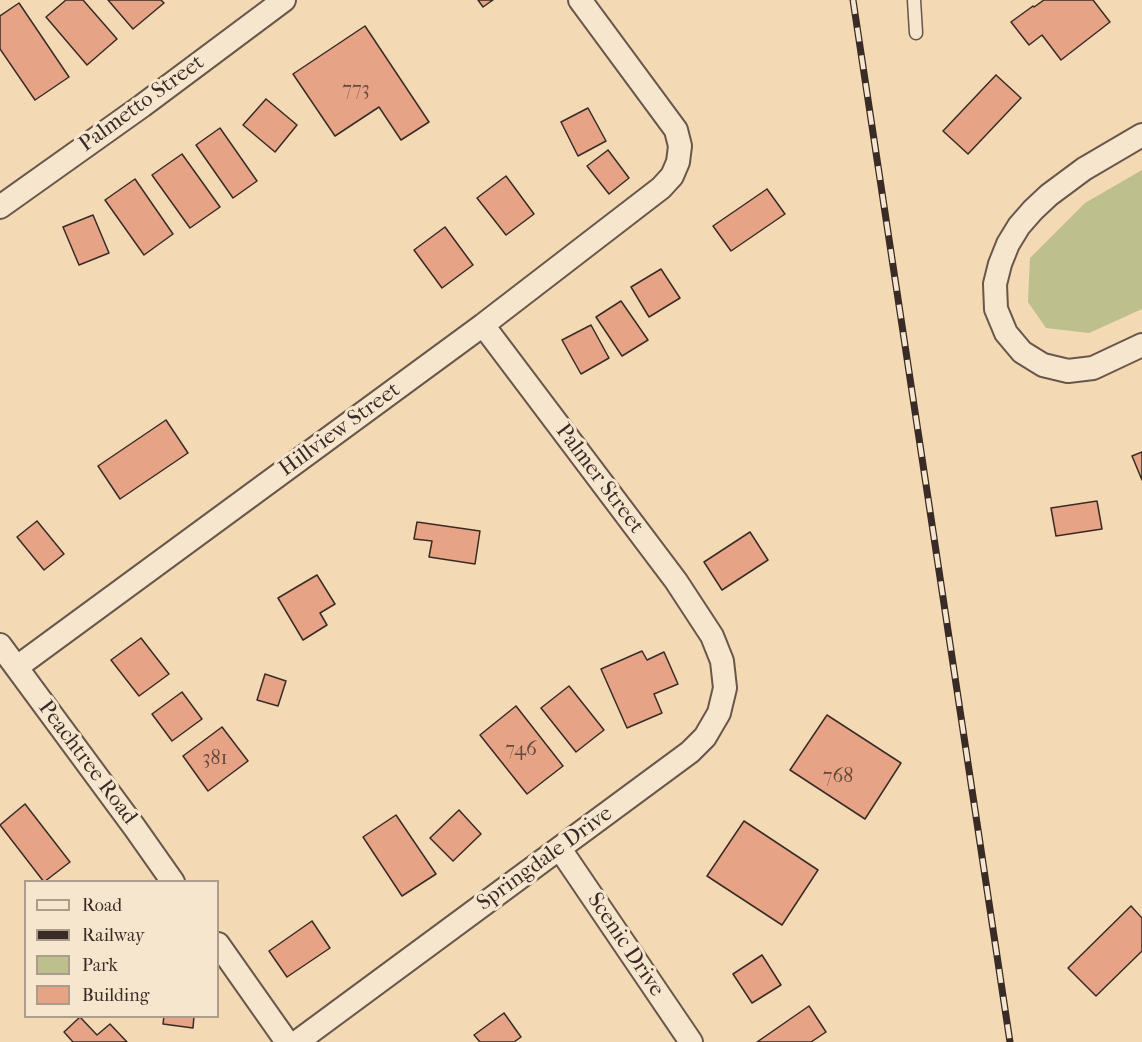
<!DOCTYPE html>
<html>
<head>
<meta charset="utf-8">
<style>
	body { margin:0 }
	#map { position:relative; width:1142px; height:1042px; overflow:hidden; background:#f3d9b4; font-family:"IM FELL French Canon",serif }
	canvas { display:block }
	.legend { position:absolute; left:24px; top:880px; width:195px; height:138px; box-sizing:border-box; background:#f7e6ce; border:2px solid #ab9c8b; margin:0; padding:8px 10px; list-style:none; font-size:18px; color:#392c26 }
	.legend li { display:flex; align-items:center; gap:12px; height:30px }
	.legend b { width:30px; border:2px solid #ab9c8b }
</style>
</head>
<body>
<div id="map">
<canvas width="1142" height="1042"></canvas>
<ul class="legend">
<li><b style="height:8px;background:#f7e6ce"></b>Road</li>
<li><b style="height:8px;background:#392c26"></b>Railway</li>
<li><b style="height:16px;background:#bdbf8c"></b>Park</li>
<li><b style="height:16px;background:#e7a385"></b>Building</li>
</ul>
</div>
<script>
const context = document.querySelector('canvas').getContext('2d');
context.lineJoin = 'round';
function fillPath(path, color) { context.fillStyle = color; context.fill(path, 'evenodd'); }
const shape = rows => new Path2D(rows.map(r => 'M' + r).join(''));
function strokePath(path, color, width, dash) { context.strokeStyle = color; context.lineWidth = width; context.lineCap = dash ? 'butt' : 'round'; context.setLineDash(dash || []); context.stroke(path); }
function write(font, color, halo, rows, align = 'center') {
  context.font = font + ' "IM FELL French Canon",serif'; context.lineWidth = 6; context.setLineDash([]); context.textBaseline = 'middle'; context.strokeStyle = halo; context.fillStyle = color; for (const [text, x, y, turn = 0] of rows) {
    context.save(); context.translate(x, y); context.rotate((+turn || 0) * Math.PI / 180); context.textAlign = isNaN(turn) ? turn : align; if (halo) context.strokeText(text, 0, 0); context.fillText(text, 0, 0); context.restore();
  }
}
fillPath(shape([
	[1142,170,1142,309,1089,333,1046,328,1028,302,1030,258,1085,203]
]), '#bdbf8c');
const building = shape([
	[66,0,83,0,117,39,87,65,46,17,66,0],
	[108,0,161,0,164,3,133,29,108,0],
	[478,0,493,0,483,7,478,0],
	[1044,0,1093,0,1110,22,1061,60,1042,35,1029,45,1011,22,1033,6,1034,7,1044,0],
	[19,3,69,77,35,100,0,49,0,16,19,3],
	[365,26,429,122,401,140,379,107,335,136,293,74,365,26],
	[996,75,1021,98,968,154,943,131,996,75],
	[266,99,297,125,275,152,243,125,266,99],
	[588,108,606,141,578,156,561,122,588,108],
	[220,128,257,181,233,198,196,145,220,128],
	[608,150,629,178,609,194,587,166,608,150],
	[182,154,220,207,190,228,152,175,182,154],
	[506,176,534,214,506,235,477,198,506,176],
	[135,179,173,234,144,255,105,200,135,179],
	[767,189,785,214,731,251,713,226,767,189],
	[93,215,109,253,79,265,63,227,93,215],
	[445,227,473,265,442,288,414,250,445,227],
	[661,269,680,298,649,317,631,287,661,269],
	[621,301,648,340,622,356,596,317,621,301],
	[591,325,609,358,581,374,562,340,591,325],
	[166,420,188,453,120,499,98,466,166,420],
	[1142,452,1142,480,1132,456,1142,452],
	[1097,501,1102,529,1056,536,1051,508,1097,501],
	[37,521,64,554,44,570,17,537,37,521],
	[417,522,480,531,475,564,429,557,432,541,414,539,417,522],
	[750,532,768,560,722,590,704,562,750,532],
	[317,575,335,604,320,613,327,625,303,640,278,598,317,575],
	[141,638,169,674,139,696,111,660,141,638],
	[642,651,647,660,664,652,678,684,654,694,662,713,627,728,601,669,642,651],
	[265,674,286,681,278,706,257,700,265,674],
	[569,686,604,730,576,752,541,708,569,686],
	[182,692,202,719,172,741,152,714,182,692],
	[516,706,563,766,527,794,480,735,516,706],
	[827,715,901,763,865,819,790,770,827,715],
	[222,727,248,761,208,791,183,756,222,727],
	[25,804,70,862,44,882,0,825,25,804],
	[459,810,481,834,453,861,430,838,459,810],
	[396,815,436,874,402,896,363,837,396,815],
	[744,821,818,870,782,925,707,876,744,821],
	[1131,906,1142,918,1142,951,1096,996,1068,968,1131,906],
	[312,921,330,948,287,977,269,951,312,921],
	[762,955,781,985,752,1003,733,974,762,955],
	[809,1006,826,1032,811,1042,757,1042,809,1006],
	[504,1013,521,1037,514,1042,480,1042,474,1035,504,1013],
	[164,1016,194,1016,193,1028,163,1024,164,1016],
	[80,1017,97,1035,110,1024,127,1042,73,1042,64,1032,80,1017]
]);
fillPath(building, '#e7a385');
strokePath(building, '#392c26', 1.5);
const service = shape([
	[914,0,916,33]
]);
const minor = shape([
	[1142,135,1084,169,1049,195,1033,210,1019,226,1008,244,1000,264,995,284,996,309,1006,333,1022,352,1043,365,1068,371,1093,368,1142,345],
	[0,207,142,106,284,0],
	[0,645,135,828,173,882],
	[17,667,483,325,661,188,672,176,678,162,680,146,676,130,580,0],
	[560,849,691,1042],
	[218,944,287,1042],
	[297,1042,690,752,705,737,719,713,725,688,722,661,712,636,676,581,483,325]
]);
strokePath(service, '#68574a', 15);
strokePath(minor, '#68574a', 26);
strokePath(service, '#f7e6ce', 12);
strokePath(minor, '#f7e6ce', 22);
const rail = shape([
	[853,0,1010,1042]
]);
strokePath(rail, '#392c26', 7);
strokePath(rail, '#f7e6ce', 4.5, [14]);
write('20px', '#644a3e', null, [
	["773",356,90],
	["746",521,750],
	["381",215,759],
	["768",838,777]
]);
write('22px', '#392c26', '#f7e6ce', [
	["Palmetto Street",142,104,-36],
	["Hillview Street",340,430,-36],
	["Palmer Street",599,479,53],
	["Peachtree Road",87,763,53],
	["Springdale Drive",545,859,-36],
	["Scenic Drive",625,945,56]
]);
</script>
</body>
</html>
